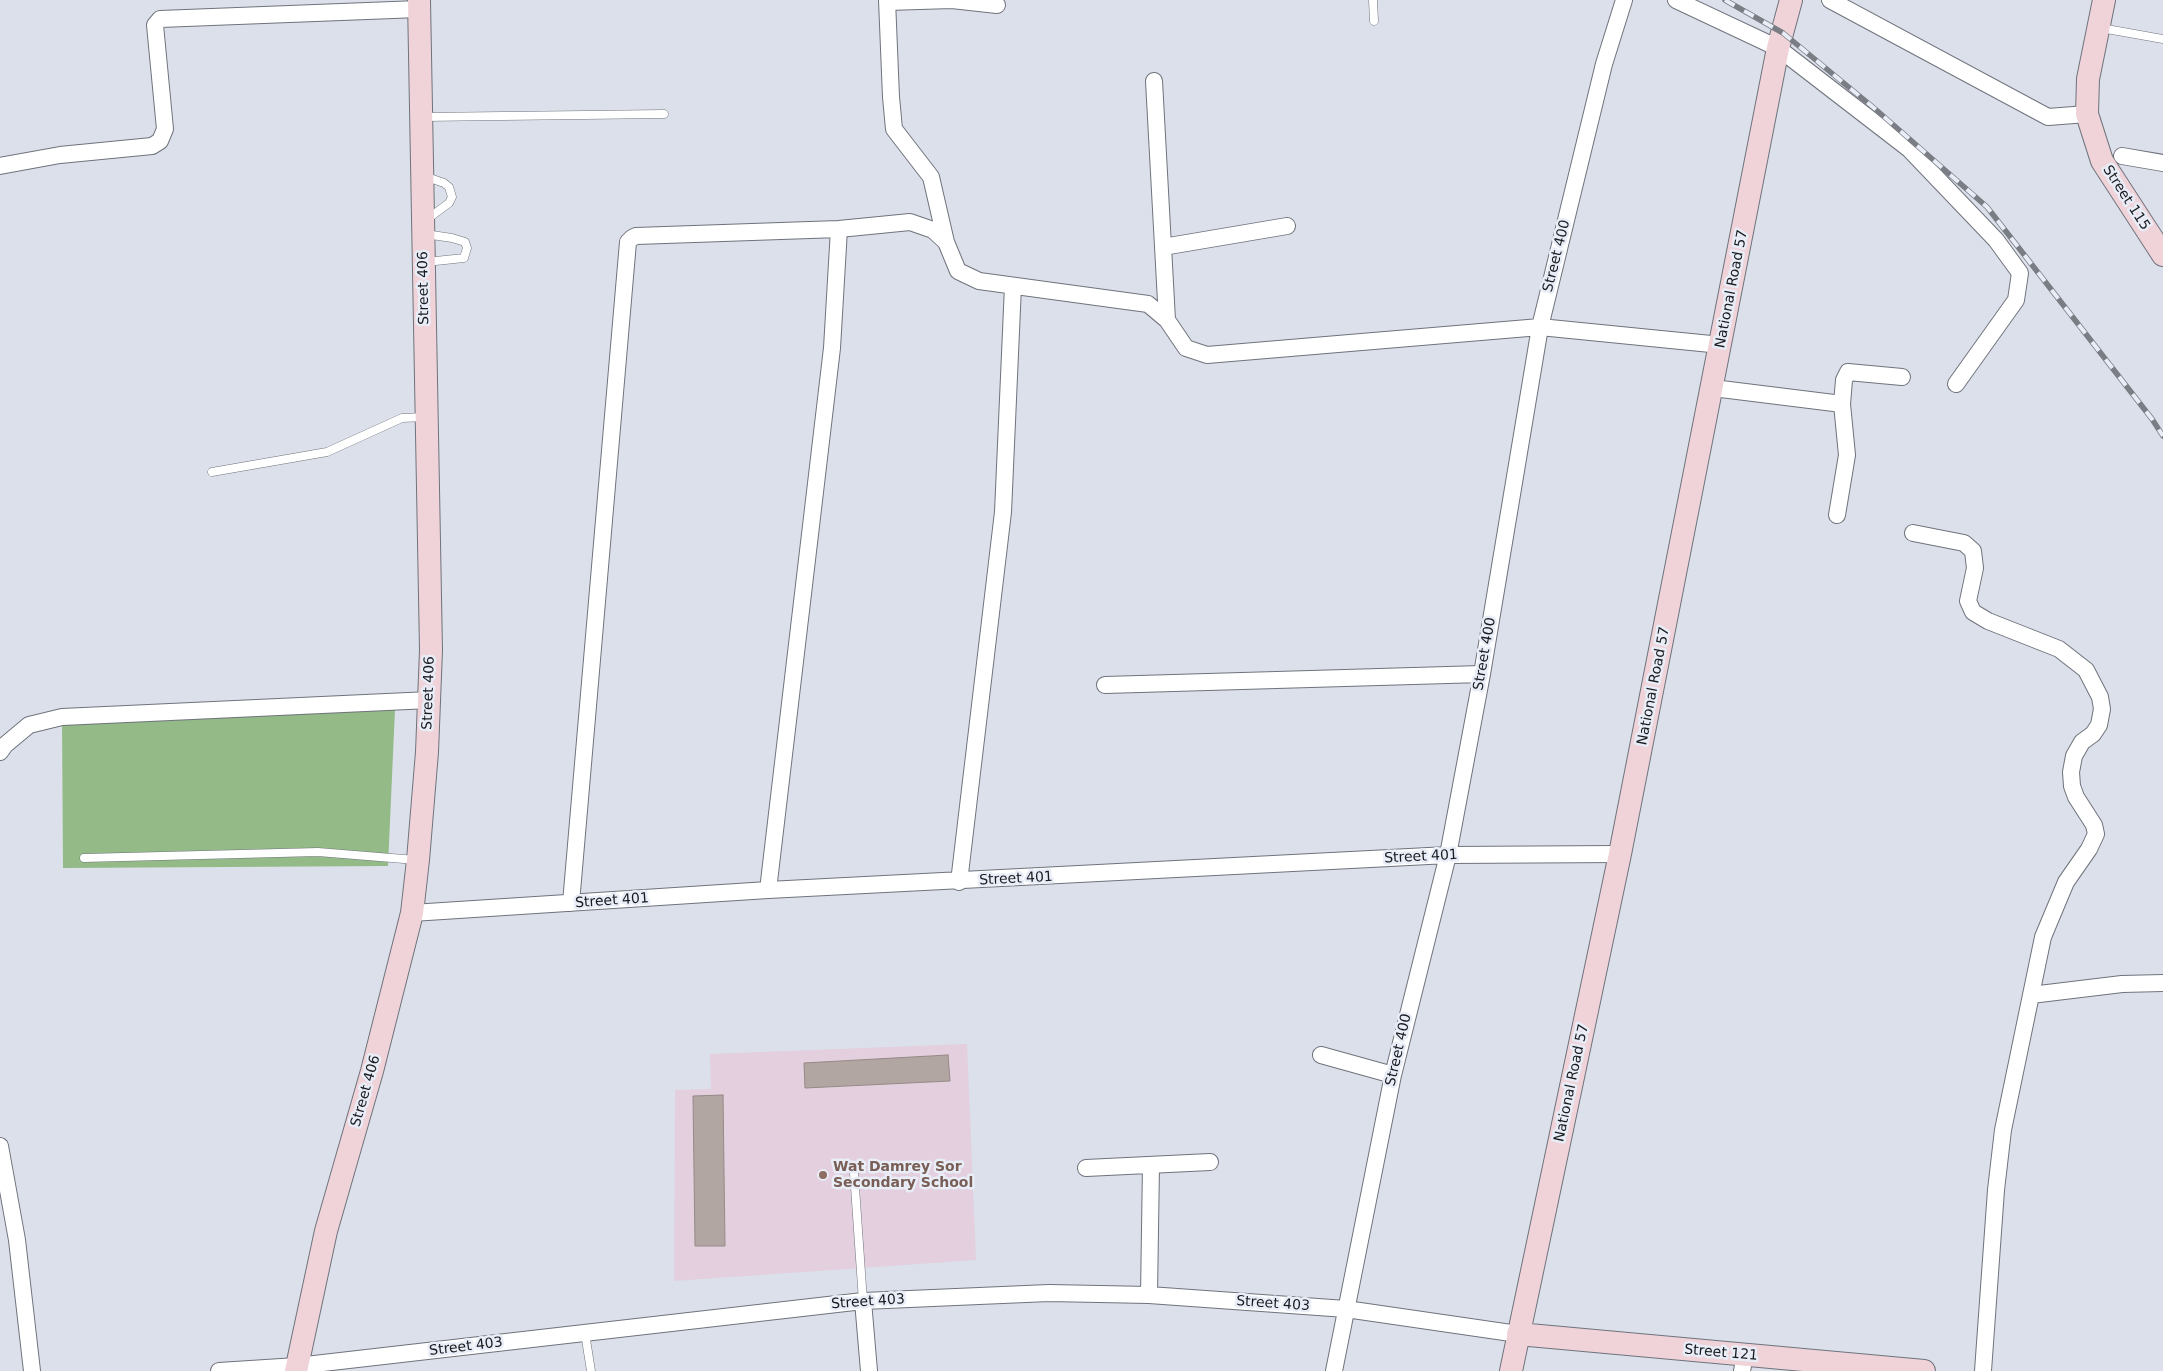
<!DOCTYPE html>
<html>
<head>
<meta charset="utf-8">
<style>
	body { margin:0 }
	canvas { display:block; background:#dbe0ea }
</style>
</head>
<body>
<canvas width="2163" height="1371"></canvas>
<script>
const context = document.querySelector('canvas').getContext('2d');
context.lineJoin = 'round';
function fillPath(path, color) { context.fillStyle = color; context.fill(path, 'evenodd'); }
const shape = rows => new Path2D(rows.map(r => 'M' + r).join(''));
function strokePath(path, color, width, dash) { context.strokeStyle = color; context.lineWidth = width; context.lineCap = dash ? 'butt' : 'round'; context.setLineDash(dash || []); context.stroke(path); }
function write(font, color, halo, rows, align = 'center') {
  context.font = font + ' "DejaVu Sans",sans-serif'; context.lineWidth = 5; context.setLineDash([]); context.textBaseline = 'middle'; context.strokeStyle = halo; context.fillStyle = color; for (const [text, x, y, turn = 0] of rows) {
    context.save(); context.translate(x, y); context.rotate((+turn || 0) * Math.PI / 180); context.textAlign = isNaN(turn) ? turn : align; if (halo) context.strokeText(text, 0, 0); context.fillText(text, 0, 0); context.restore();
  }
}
fillPath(shape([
	[967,1044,976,1260,674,1281,675,1090,711,1089,710,1054]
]), '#e3cfde');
fillPath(shape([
	[395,709,388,866,63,868,62,722]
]), '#93ba87');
const building = shape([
	[948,1055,950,1081,805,1088,804,1063,948,1055],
	[723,1095,725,1246,695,1246,693,1096,723,1095]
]);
fillPath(building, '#b2a6a3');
strokePath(building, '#958a87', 1);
const lane = shape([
	[1373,0,1374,21],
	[2101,28,2163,39],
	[423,117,664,114],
	[424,176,444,183,449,187,452,197,449,203,426,220],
	[425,234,452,238,465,242,467,248,464,258,426,262],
	[212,472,327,452,402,418,426,417],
	[84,858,318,852,416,860],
	[854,1173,863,1301],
	[585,1333,591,1371]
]);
const street = shape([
	[887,0,891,97,894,129,931,177,946,242],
	[1676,0,1778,48,1909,149,1996,240,2020,273,2016,300,1956,384],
	[1830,0,2048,117,2087,114],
	[887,2,952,0,997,5],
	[1154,81,1167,320],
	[2122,156,2163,163],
	[0,166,60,155,152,146,160,141,165,129,155,25,160,19,419,9],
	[1163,247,1287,226],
	[1713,388,1842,404],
	[1837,515,1847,455,1842,404,1844,380,1848,372,1902,377],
	[1913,533,1964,543,1973,551,1975,568,1968,601,1973,612,1988,621,2059,649,2086,670,2100,697,2102,709,2099,725,2093,734,2082,742,2074,756,2071,772,2072,786,2076,797,2094,825,2096,834,2089,849,2066,882,2043,937,2003,1130,1996,1190,1983,1371],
	[1105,685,1482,674],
	[0,752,5,745,29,725,62,717,430,700],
	[959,882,1003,512,1013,286],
	[768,890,832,348,839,229],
	[571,903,628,242,632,238,636,236,839,229,910,222,933,230,946,242,958,271,979,281,1148,304,1167,320,1186,348,1207,355,1540,327,1721,345],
	[412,913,768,890,1448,855,1620,854],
	[2031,995,2122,984,2163,983],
	[1321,1055,1393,1075],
	[0,1146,17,1240,32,1371],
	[1086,1168,1210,1162],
	[1149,1295,1151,1165],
	[863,1301,869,1371],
	[219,1371,297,1366,863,1301,1049,1293,1149,1295,1346,1309,1518,1334],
	[1334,1371,1393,1075,1448,855,1482,674,1540,327,1604,64,1624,0],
	[1742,1371,1745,1355]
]);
const secondary = shape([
	[2104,0,2088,79,2087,114,2102,161,2163,255],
	[1518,1334,1924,1371],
	[296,1371,326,1231,372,1071,412,913,418,860,427,752,431,650,419,0],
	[1511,1371,1620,854,1778,48,1791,0]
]);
strokePath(lane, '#6f737c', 9);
strokePath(street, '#6f737c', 18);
strokePath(secondary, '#6f737c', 24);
strokePath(lane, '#fff', 8);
strokePath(street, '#fff', 16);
strokePath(secondary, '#efd3d9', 22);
const rail = shape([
	[1725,0,1783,33,1874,108,1987,207,2152,419,2163,436]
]);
strokePath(rail, '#7a7d84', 5.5);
strokePath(rail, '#e8edf7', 4, [11]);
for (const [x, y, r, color] of [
	[823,1175,5,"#8d6e63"]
]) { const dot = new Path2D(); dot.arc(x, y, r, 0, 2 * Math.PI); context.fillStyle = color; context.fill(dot); strokePath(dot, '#e8edf7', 2); }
write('14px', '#191b1e', '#e8edf7', [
	["Street 115",2126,198,57],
	["Street 400",1557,256,-76],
	["Street 406",424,288,-91],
	["National Road 57",1732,289,-79],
	["Street 400",1485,654,-80],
	["National Road 57",1654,686,-79],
	["Street 406",429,693,-88],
	["Street 401",1421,857,-3],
	["Street 401",1016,879,-3],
	["Street 401",612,901,-4],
	["Street 400",1399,1050,-77],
	["National Road 57",1572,1083,-78],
	["Street 406",366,1091,-74],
	["Street 403",868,1302,-4],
	["Street 403",1273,1304,4],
	["Street 403",466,1347,-7],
	["Street 121",1721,1353,5]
]);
write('bold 14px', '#785e54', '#e8edf7', [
	["Wat Damrey Sor",833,1167],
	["Secondary School",833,1183]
], 'left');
</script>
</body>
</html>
